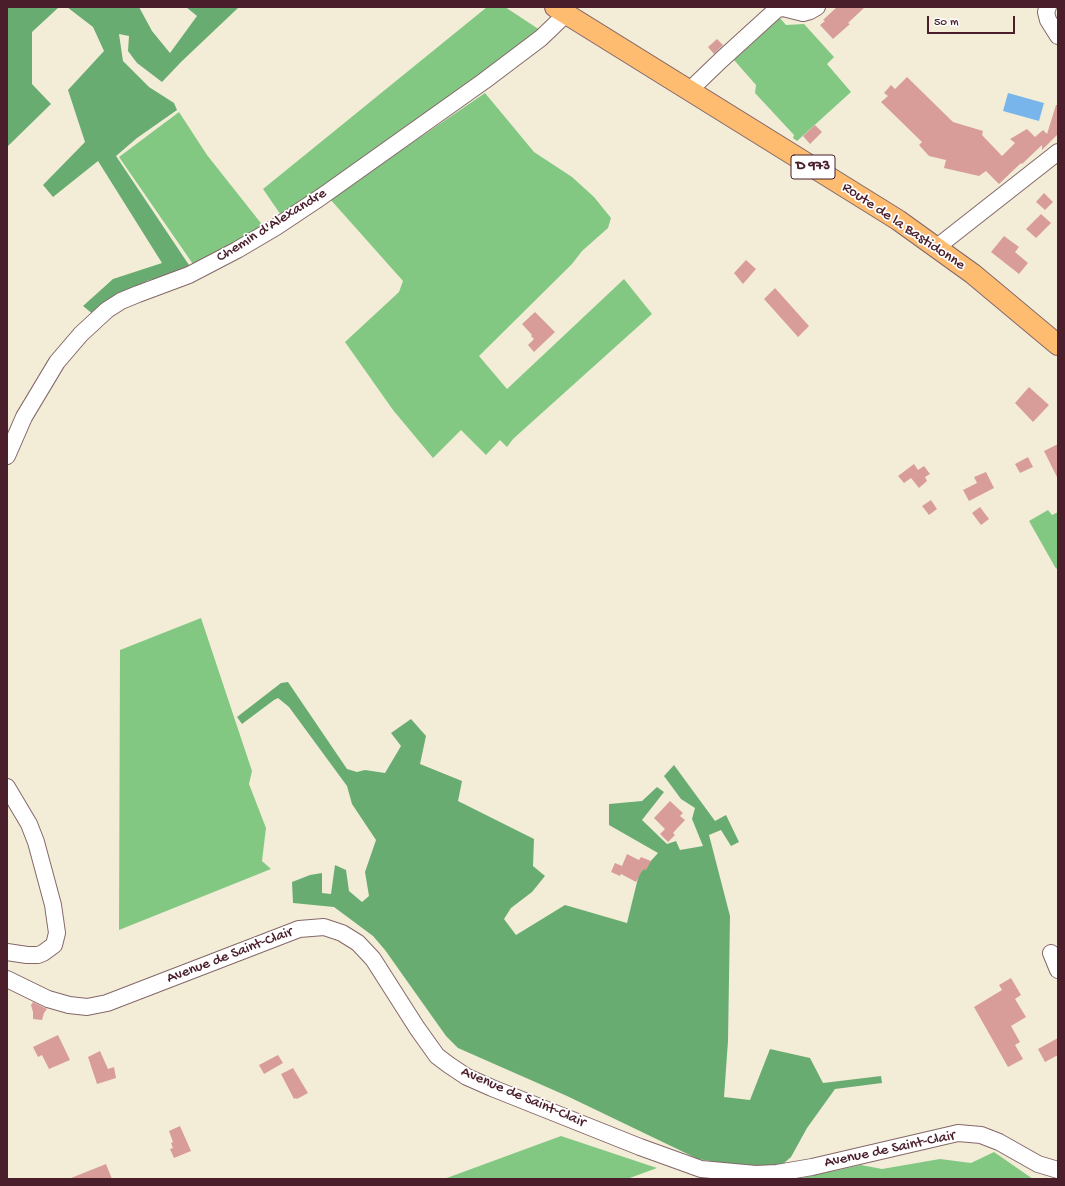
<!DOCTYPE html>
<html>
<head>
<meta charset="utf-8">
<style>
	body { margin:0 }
	#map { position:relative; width:1065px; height:1186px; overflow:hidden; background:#f3edd8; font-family:"Gochi Hand",sans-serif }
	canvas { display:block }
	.frame { position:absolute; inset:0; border:8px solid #4a1f2b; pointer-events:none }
	.scale { position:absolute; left:927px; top:16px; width:88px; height:18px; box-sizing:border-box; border:2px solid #4a1f2b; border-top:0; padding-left:5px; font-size:12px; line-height:14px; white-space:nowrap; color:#4a1f2b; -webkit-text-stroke:3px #fff; paint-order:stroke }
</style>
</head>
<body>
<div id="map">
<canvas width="1065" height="1186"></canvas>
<div class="frame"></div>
<div class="scale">50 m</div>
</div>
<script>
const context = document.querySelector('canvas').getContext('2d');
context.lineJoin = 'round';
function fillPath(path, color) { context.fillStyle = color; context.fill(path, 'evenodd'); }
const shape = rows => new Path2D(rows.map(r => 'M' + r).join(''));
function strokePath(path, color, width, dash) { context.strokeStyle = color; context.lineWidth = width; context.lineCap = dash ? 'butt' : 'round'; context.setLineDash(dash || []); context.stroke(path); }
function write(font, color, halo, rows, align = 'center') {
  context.font = font + ' "Gochi Hand",sans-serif'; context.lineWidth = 3.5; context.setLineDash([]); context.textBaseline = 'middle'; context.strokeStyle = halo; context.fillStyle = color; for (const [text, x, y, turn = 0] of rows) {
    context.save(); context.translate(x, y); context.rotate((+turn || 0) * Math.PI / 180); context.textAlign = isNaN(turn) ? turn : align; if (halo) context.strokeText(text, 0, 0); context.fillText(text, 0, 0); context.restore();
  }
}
fillPath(shape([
	[487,7,505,7,543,32,283,218,263,189],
	[780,18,786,25,804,24,834,57,827,64,851,92,797,141,793,138,794,135,755,93,756,85,734,60],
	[485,93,534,152,572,177,594,197,611,218,608,228,582,251,572,264,479,356,507,389,624,279,652,314,513,439,507,447,500,440,486,455,461,430,433,458,393,410,345,342,399,292,403,281,330,199],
	[179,112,207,155,264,227,195,267,119,157],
	[1048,510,1052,515,1058,512,1058,570,1055,567,1029,521],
	[201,618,252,771,249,784,266,828,262,861,271,869,119,930,120,650],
	[561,1136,657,1168,627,1179,444,1179],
	[994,1152,1033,1179,796,1179,861,1165,882,1169,940,1159,971,1163]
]), '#82c883');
fillPath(shape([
	[7,7,59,7,32,32,32,84,51,104,7,147],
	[67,7,139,7,152,31,170,53,197,16,186,7,239,7,181,62,162,82,137,63,128,51,129,36,119,34,123,61,149,87,174,103,177,110,137,138,116,156,191,268,175,276,149,280,130,289,94,315,83,306,113,279,162,263,98,161,53,197,43,185,85,142,68,90,104,51,93,27],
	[288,682,347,769,357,772,365,770,385,773,401,746,391,733,411,719,426,736,420,764,462,781,458,801,534,839,533,866,545,876,532,892,511,908,504,919,516,935,565,905,627,923,639,874,658,853,609,825,609,804,642,801,657,787,664,792,642,820,667,844,676,841,680,850,703,846,692,819,695,808,681,799,664,776,674,765,715,821,726,815,739,842,731,846,721,830,709,835,730,916,728,1041,724,1097,750,1100,770,1049,810,1058,823,1083,881,1076,882,1083,835,1089,807,1128,791,1157,783,1164,756,1166,735,1165,698,1159,567,1096,458,1048,446,1036,385,950,373,936,334,907,293,903,292,882,310,875,322,873,322,893,331,894,335,865,346,870,349,891,362,902,369,896,365,872,376,840,352,804,347,786,289,707,278,698,274,700,242,724,237,717,281,683]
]), '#69ac71');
fillPath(shape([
	[1008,93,1044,103,1039,121,1003,111]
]), '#77b5ea');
fillPath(shape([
	[837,7,865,7,848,23,850,24,833,39,820,25,825,21,823,20],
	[717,39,723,45,714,54,708,47],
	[907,77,953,122,983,131,982,135,1002,156,1015,143,1010,139,1027,129,1035,137,1043,130,1047,134,1056,105,1058,105,1058,134,1042,150,1042,145,1022,164,1021,163,999,184,986,171,979,176,944,168,946,160,929,156,919,145,922,142,881,102,888,96,884,93,891,85,895,89],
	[815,125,822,132,810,144,803,136],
	[1044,193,1053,202,1045,210,1036,202],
	[1041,214,1051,223,1036,238,1026,229],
	[1004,236,1019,247,1015,252,1028,263,1019,274,991,252],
	[746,260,756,269,743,284,734,273],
	[775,288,809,326,798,337,764,299],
	[535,312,555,332,534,352,528,345,534,339,531,336,532,335,522,324],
	[1029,387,1049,405,1033,422,1015,403],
	[1058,444,1058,479,1044,451],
	[1028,457,1033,467,1020,473,1015,464],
	[914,464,918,470,924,466,930,474,925,477,927,481,919,488,911,478,904,483,898,476],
	[986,472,994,488,969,501,963,490,977,483,974,477],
	[931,500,937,509,929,515,922,506],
	[980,507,989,519,981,525,972,513],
	[670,801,683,813,680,816,685,820,673,833,675,835,668,842,660,834,665,829,654,818],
	[627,854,639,860,641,857,651,861,646,870,643,869,636,882,621,874,620,876,611,872,615,863,622,866],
	[1011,978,1021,995,1015,999,1026,1017,1011,1026,1020,1042,1015,1045,1023,1059,1008,1067,974,1007,1002,990,999,985],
	[33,1002,47,1009,44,1013,42,1020,33,1019,33,1012,31,1005],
	[58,1035,70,1060,49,1069,42,1055,38,1057,33,1047],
	[1058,1038,1058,1055,1045,1062,1038,1049],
	[100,1051,108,1069,114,1067,116,1078,97,1084,88,1057],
	[278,1055,283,1063,264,1074,259,1065],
	[293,1068,308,1093,297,1099,296,1098,294,1099,281,1074],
	[180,1126,191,1151,174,1158,170,1149,173,1148,171,1143,173,1142,169,1131],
	[106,1164,112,1179,71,1179,71,1178]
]), '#d99d99');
const minor = shape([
	[1048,7,1046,12,1048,20,1058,36],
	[691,90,694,86,721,60,777,9,783,8,803,13,810,11,817,7],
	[937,247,1058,152],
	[7,456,24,417,57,362,81,334,107,310,121,301,138,294,189,275,237,250,276,227,321,197,484,81,541,38,566,14],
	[7,787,29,824,36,842,53,905,57,933,54,945,43,953,38,955,27,955,7,952],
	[1051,953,1058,970],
	[7,979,48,999,69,1005,87,1007,107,1003,299,929,324,927,342,933,358,943,373,959,417,1028,437,1056,449,1065,467,1077,492,1088,640,1147,701,1169,756,1174,777,1173,812,1167,958,1133,981,1135,999,1142,1038,1164,1058,1170]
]);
const major = shape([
	[555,7,898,220,973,274,1058,345]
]);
strokePath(minor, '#856768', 18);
strokePath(major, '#856768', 22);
strokePath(minor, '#fff', 16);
strokePath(major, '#fdbc70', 20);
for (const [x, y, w] of [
	[813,167,44]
]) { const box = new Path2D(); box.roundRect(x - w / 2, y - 12, w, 24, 3); context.fillStyle = '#fff'; context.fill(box); strokePath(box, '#4a1f2b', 1); }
write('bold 14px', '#4a1f2b', null, [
	["D 973",813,167]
]);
write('15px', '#4a1f2b', '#fff', [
	["Chemin d'Alexandre",272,226,-32],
	["Route de la Bastidonne",903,227,34],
	["Avenue de Saint-Clair",230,956,-21],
	["Avenue de Saint-Clair",523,1098,23],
	["Avenue de Saint-Clair",890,1150,-12]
]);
</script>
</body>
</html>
